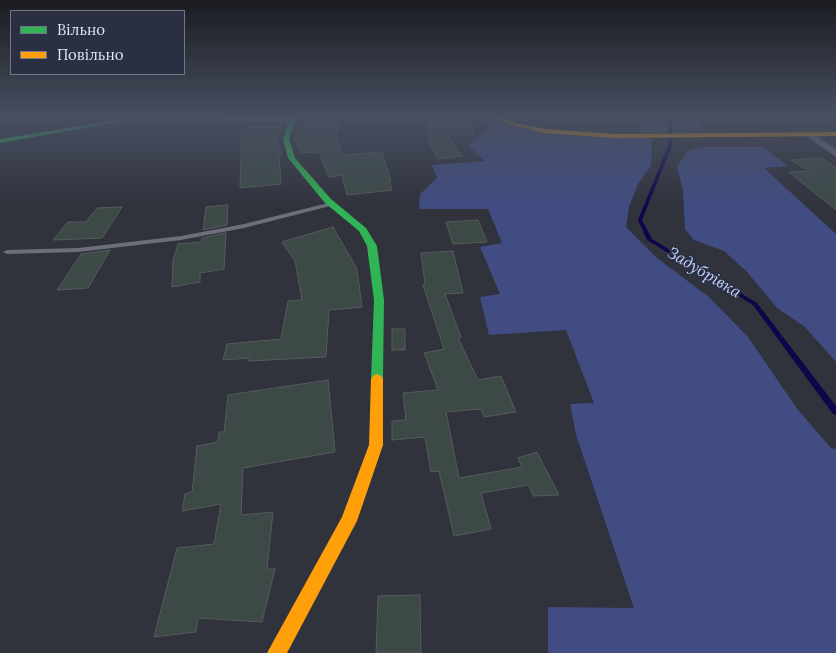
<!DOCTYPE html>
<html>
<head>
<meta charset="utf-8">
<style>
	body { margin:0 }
	#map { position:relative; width:836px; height:653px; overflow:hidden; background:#30323c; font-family:Lora,serif }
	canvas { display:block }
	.legend { position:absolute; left:10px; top:10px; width:175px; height:65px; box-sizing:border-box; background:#2a2f42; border:1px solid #727787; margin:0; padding:6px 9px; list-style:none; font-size:15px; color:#dfe3ef }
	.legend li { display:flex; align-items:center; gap:10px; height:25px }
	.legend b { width:25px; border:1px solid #727787 }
</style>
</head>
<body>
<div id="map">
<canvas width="836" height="653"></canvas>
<ul class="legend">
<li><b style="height:6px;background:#30b455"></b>Вільно</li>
<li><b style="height:6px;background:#ff9f0a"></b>Повільно</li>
</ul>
</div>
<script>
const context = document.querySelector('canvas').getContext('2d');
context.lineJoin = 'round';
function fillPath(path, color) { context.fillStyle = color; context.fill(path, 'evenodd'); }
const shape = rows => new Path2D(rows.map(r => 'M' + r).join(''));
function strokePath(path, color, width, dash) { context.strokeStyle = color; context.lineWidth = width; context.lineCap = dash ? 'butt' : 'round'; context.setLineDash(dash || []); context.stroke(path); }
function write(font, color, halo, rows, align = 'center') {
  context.font = font + ' Lora,serif'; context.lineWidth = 4; context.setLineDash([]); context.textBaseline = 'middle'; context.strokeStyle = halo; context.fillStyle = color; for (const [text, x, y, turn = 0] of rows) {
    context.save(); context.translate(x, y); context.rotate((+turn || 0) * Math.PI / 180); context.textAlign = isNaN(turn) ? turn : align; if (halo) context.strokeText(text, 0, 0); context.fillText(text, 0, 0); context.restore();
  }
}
fillPath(shape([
	[475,118,487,118,510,126,652,139,651,166,638,184,629,207,626,227,657,258,709,297,748,337,798,410,831,448,836,449,836,653,548,653,548,607,634,608,576,435,570,404,594,403,566,330,489,335,480,297,500,294,480,247,502,243,488,209,419,209,420,194,437,178,432,165,485,161,468,146,493,124],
	[644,118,700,118,702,121,700,131,681,133,639,132],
	[700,147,763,147,788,166,764,168,836,234,836,362,805,327,777,308,747,272,724,251,694,240,685,229,683,191,677,166,688,151]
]), '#404c82');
fillPath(shape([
	[669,118,673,118,672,146,642,220,652,239,757,303,836,406,836,415,833,414,753,305,647,240,638,220,668,146,669,118]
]), '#0d064b');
const building = shape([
	[428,118,469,118,474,134,447,134,462,156,438,159,430,145,428,118],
	[340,119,336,136,342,155,382,152,391,181,389,181,392,190,347,195,342,175,329,177,319,152,300,153,295,139,299,126,307,125,308,120,340,119],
	[282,126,277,140,282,154,279,155,281,184,240,188,242,128,282,126],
	[822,158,836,168,836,210,789,172,809,171,791,160,822,158],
	[228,205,227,225,203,230,206,207,228,205],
	[122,207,102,238,53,240,68,222,86,222,97,208,122,207],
	[478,220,487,242,453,244,446,222,478,220],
	[333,227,357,269,362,307,329,310,326,357,249,361,250,358,223,360,227,344,281,339,288,301,302,300,295,261,282,242,333,227],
	[226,233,224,269,200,273,200,282,172,287,173,260,178,244,201,242,202,238,226,233],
	[110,250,88,288,57,290,81,254,110,250],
	[453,251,463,293,445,294,461,337,458,338,478,380,501,376,516,412,484,417,481,409,446,412,459,478,522,467,518,458,537,452,559,495,533,496,529,485,481,493,491,529,454,536,439,471,431,472,425,437,392,440,392,421,406,420,403,393,438,390,424,353,444,349,423,285,425,285,424,276,421,253,453,251],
	[392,329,405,329,405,350,392,350,392,329],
	[328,380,335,452,243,468,241,515,273,512,267,569,275,569,262,622,198,618,196,632,154,637,177,548,214,544,221,504,182,511,185,494,192,492,197,446,218,442,219,432,224,432,228,395,328,380],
	[420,595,421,653,376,653,378,596,420,595]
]);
fillPath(building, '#3c4946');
strokePath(building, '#565b5d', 1);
fillPath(shape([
	[332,202,335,204,334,205,244,228,181,240,78,252,7,254,3,252,7,250,78,248,181,236,244,224,332,202]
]), '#6c6e7a');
fillPath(shape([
	[215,118,293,118,297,120,292,123,220,121,215,118],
	[809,131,836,149,836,157,806,136,804,134,809,131]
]), '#6c6e7a');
fillPath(shape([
	[129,118,141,118,0,143,0,139,129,118],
	[291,118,298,118,295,121,289,139,295,158,331,199,366,228,377,246,384,300,383,379,381,382,377,384,373,382,371,379,374,300,367,246,359,231,325,203,288,158,283,139,289,120,291,118]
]), '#30b455');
fillPath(shape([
	[496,118,503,118,516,123,545,129,615,134,836,132,836,136,615,138,545,133,512,125,496,118],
	[377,374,381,376,383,379,383,445,357,521,287,653,267,653,342,517,369,445,371,379,373,376,377,374]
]), '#ff9f0a');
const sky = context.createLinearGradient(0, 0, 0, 209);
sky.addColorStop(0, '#1a1c21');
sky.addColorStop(0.56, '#484f61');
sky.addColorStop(1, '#484f6100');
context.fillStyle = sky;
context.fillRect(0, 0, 836, 209);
write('italic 16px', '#c3d0fb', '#2a2f42', [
	["Задубрівка",704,273,31]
]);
</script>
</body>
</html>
